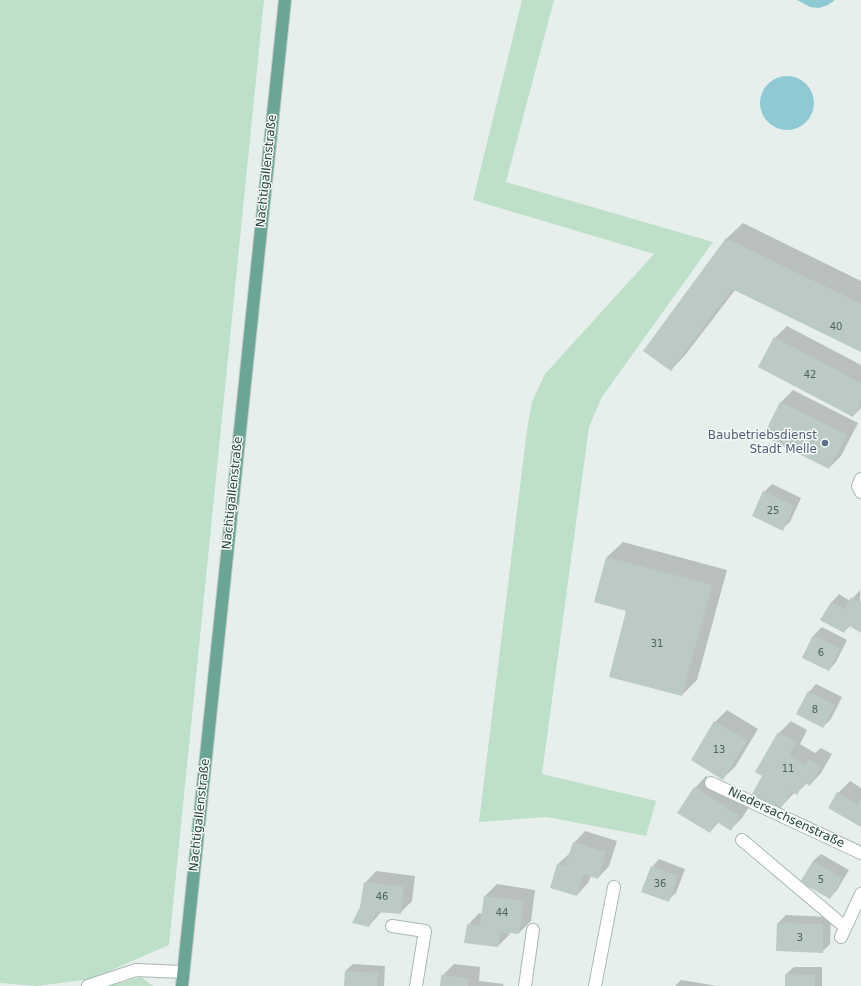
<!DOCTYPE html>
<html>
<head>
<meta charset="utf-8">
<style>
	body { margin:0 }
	canvas { display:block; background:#e6efeb }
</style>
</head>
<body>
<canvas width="861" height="986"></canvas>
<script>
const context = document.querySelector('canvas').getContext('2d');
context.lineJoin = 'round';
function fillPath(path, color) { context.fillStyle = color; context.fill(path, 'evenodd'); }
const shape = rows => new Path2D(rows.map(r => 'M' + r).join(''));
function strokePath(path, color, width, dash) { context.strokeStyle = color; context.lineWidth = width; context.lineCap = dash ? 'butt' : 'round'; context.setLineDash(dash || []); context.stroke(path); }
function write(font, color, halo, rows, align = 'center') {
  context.font = font + ' "DejaVu Sans",sans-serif'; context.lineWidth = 3; context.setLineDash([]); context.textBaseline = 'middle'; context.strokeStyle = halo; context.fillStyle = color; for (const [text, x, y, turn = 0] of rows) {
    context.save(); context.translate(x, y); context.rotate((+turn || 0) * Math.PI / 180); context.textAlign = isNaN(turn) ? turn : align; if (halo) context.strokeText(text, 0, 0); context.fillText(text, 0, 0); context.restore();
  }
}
fillPath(shape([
	[0,0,264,0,169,945,91,979,37,986,0,983],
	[522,0,554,0,506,182,713,242,602,397,589,427,542,774,656,801,646,836,547,817,479,822,527,429,532,402,545,374,654,254,473,200],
	[141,977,153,986,109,986]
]), '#bfe0c8');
fillPath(shape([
	[797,0,835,0,828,5,819,8,810,7],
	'760 103a27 27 0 1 1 54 0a27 27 0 1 1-54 0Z'
]), '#8ec9d4');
fillPath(shape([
	[743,223,861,281,861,351,735,290,686,354,671,370,645,351,727,238],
	[787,326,861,365,861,408,853,416,775,338],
	[793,390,858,423,841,456,829,468,765,435,781,402],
	[772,484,801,498,790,522,782,529,764,492],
	[623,542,727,570,697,680,682,695,628,610,595,601,607,557],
	[860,590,861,631,850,626,844,632,822,620,832,602,839,594,850,601],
	[822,627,847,640,836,662,829,670,803,657,814,635],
	[816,684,842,697,831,719,823,727,809,692],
	[727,710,758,729,735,767,723,778,715,722],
	[791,721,807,730,800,744,815,753,821,748,832,754,821,773,810,785,807,783,797,793,795,792,780,808,764,776,756,772,779,733],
	[706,776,751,804,742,818,731,829,719,822,710,832,695,788],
	[850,781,861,788,861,826,838,793],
	[585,831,617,841,609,866,598,878,591,876,588,883,577,895,558,864,570,853,574,843],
	[821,854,849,870,837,890,830,898,813,861],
	[659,859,685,869,676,893,668,900,652,867],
	[376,871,415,876,412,901,400,913,382,911,369,926,361,908,365,883],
	[497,884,535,890,531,921,519,933,510,932,509,935,498,946,468,925,479,913,483,914,485,896],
	[786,915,831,917,830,944,822,952,778,923],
	[353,964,385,966,384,986,345,986,345,971],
	[454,964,480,967,479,981,504,984,503,986,441,986,442,976],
	[794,967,822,967,822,986,786,986,786,974],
	[681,980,718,986,675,986]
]), '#0003');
fillPath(shape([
	[726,238,861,304,861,352,732,289,671,371,643,351],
	[774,337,861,383,861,402,853,417,758,367],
	[780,402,847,435,829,469,763,436],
	[763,491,794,506,783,531,752,516],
	[606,557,712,585,682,696,609,677,626,611,594,602],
	[851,597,861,602,861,633,848,625,844,633,820,620,831,602,845,609],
	[813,635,840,648,829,671,802,658],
	[808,691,835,705,823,728,796,714],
	[714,721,747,740,723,780,691,760],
	[778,732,796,742,789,756,805,765,808,759,821,766,810,786,804,782,797,795,791,791,780,810,752,794,762,776,755,772],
	[694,787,740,816,731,831,717,822,710,833,677,813],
	[837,792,857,804,861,796,861,827,828,808],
	[573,842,606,852,598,879,583,874,577,896,550,888,557,864,565,866],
	[813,861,842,878,830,899,800,882],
	[651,866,678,876,669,902,641,892],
	[364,882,404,887,401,914,376,912,369,927,352,923,360,907],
	[484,896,524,901,519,934,500,932,498,947,464,943,467,924,480,926],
	[777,923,823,924,823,953,776,951],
	[345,971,378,973,377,986,344,986],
	[785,974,815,975,815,986,785,986],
	[441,975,469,978,468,986,440,986]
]), '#bbcac4');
const minor = shape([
	[861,479,858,486,861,492],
	[711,783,861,853],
	[742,840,845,927],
	[392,926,425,931,416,986],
	[841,937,861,894],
	[88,986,136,970,183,972],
	[525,986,533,930],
	[595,986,614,887]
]);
const major = shape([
	[182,986,285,0]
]);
strokePath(minor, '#a8b8b2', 14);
strokePath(major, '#c2cac8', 14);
strokePath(minor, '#fff', 12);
strokePath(major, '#6aa596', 12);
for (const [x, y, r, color] of [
	[825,443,4,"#5c6f8a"]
]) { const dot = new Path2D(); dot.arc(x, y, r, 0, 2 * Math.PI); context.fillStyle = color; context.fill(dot); strokePath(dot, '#f7fbf9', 1.5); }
write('10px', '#4a645c', null, [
	["40",836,327],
	["42",810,375],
	["25",773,511],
	["31",657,644],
	["6",821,653],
	["8",815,710],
	["13",719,750],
	["11",788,769],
	["5",821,880],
	["36",660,884],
	["46",382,897],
	["44",502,913],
	["3",800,938]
]);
write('12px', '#24423a', '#f7fbf9', [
	["Nachtigallenstraße",267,171,-84],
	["Nachtigallenstraße",233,493,-84],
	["Nachtigallenstraße",200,815,-84],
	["Niedersachsenstraße",786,818,25]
]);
write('12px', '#4e5e75', '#f7fbf9', [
	["Baubetriebsdienst",817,436],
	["Stadt Melle",817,450]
], 'right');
</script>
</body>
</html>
